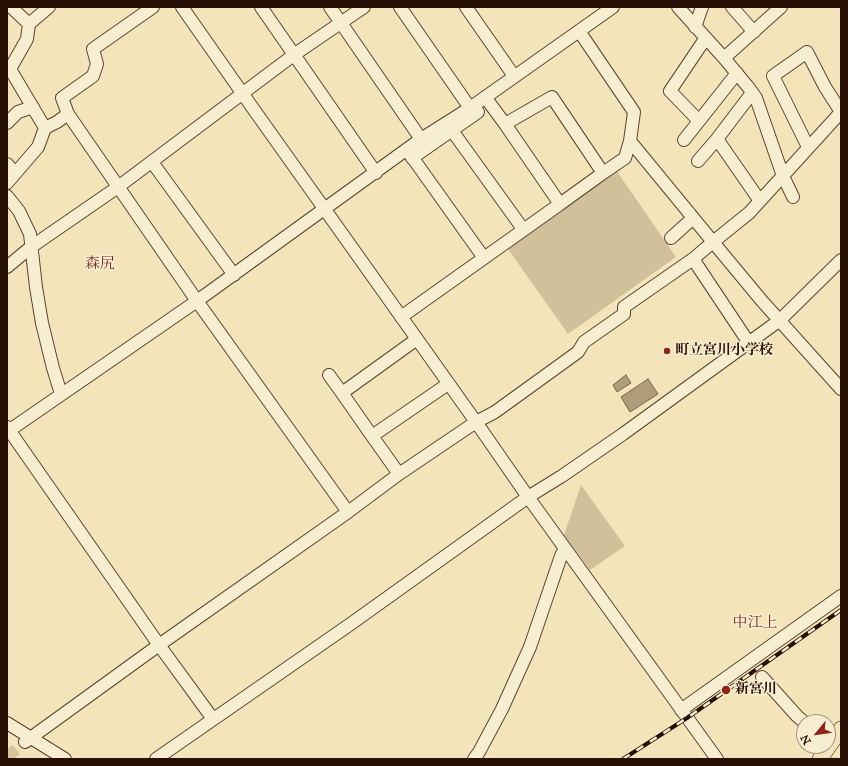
<!DOCTYPE html>
<html>
<head>
<meta charset="utf-8">
<style>
	body { margin:0 }
	#map { position:relative; width:848px; height:766px; overflow:hidden; background:#f3e5b9; font-family:"IM FELL Great Primer",serif }
	canvas { display:block }
	.frame { position:absolute; inset:0; border:8px solid #280f04; pointer-events:none }
	.north { position:absolute; left:796px; top:714px; width:40px; height:40px; box-sizing:border-box; background:#f7eed2; border:1px solid #a49580; border-radius:50%; rotate:241deg; font-size:11px; font-weight:700; line-height:16px; text-align:center; color:#280f04 }
	.north::after { content:''; display:block; margin:auto; width:14px; height:18px; background:#8f2418; clip-path:polygon(50% 0,100% 100%,50% 72%,0 100%) }
</style>
</head>
<body>
<div id="map">
<canvas width="848" height="766"></canvas>
<div class="frame"></div>
<div class="north">N</div>
</div>
<script>
const context = document.querySelector('canvas').getContext('2d');
context.lineJoin = 'round';
function fillPath(path, color) { context.fillStyle = color; context.fill(path, 'evenodd'); }
const shape = rows => new Path2D(rows.map(r => 'M' + r).join(''));
function strokePath(path, color, width, dash) { context.strokeStyle = color; context.lineWidth = width; context.lineCap = dash ? 'butt' : 'round'; context.setLineDash(dash || []); context.stroke(path); }
function write(font, color, halo, rows, align = 'center') {
  context.font = font + ' "IM FELL Great Primer","Noto Serif JP",serif'; context.lineWidth = 3; context.setLineDash([]); context.textBaseline = 'middle'; context.strokeStyle = halo; context.fillStyle = color; for (const [text, x, y, turn = 0] of rows) {
    context.save(); context.translate(x, y); context.rotate((+turn || 0) * Math.PI / 180); context.textAlign = isNaN(turn) ? turn : align; if (halo) context.strokeText(text, 0, 0); context.fillText(text, 0, 0); context.restore();
  }
}
fillPath(shape([
	[616,170,676,257,568,334,508,249],
	[581,485,625,546,590,570,564,535]
]), '#d0c19a');
const water = shape([
	[626,375,631,383,617,392,613,385,626,375],
	[648,379,658,394,630,412,621,397,648,379]
]);
fillPath(water, '#ae9c7b');
strokePath(water, '#78644b', 1);
strokePath(shape([
	[7,757,25,742]
]), '#d5c59e', 12, [12, 6]);
const minor = shape([
	[11,7,29,24],
	[153,7,93,49,97,64,93,76,62,98,68,114,197,301,348,512],
	[182,7,252,107,476,422,528,497,717,759],
	[261,7,376,173],
	[330,7,421,139],
	[400,7,470,108],
	[466,7,514,76],
	[678,7,724,58,749,88,756,98,783,176,793,197],
	[732,7,754,32],
	[695,27,702,7],
	[579,31,634,112,630,141,713,242,693,259,749,343],
	[724,58,781,7],
	[10,69,45,128],
	[7,70,10,69,27,39,29,24,49,7],
	[485,97,505,124,552,97,603,173,625,158,630,141],
	[841,112,749,213,713,242,762,301,841,389],
	[699,121,670,91,705,39],
	[7,123,18,112,33,107],
	[505,124,560,204,603,173],
	[448,125,523,229],
	[717,139,752,93],
	[684,140,737,73],
	[808,147,773,76,807,52,825,87,841,112],
	[412,158,478,112],
	[698,161,717,139,760,201],
	[152,162,234,275],
	[7,164,15,173],
	[7,183,38,147,45,128,57,122,68,114],
	[7,196,19,211,30,234,36,287,42,323,53,368,61,394],
	[671,238,693,218],
	[484,258,560,204],
	[7,267,31,247,118,187,295,54,364,7],
	[401,317,484,258,407,150],
	[329,375,342,393],
	[7,427,159,645,213,719],
	[7,432,197,301,421,139,470,108,613,7],
	[372,436,342,393,417,339],
	[399,474,372,436,448,384],
	[762,677,797,716,804,722],
	[681,710,841,596],
	[7,723,65,759],
	[25,742,159,645,348,512,399,474,476,422,495,412,578,352,584,342,624,314,624,307,693,259],
	[156,759,352,623,528,497,562,476,623,434,780,320,841,260],
	[474,759,479,752,502,709,530,647,561,556,565,548]
]);
const major = shape([
	[820,759,841,729]
]);
strokePath(minor, '#5b4431', 14);
strokePath(major, '#280f04', 16);
strokePath(minor, '#f7eed2', 12);
strokePath(major, '#f3e5b9', 15);
const rail = shape([
	[623,759,687,718,841,610]
]);
strokePath(rail, '#280f04', 4);
strokePath(rail, '#f7eed2', 2.5, [8]);
for (const [x, y, r, color] of [
	[667,351,4,"#8f2418"],
	[726,690,5,"#8f2418"]
]) { const dot = new Path2D(); dot.arc(x, y, r, 0, 2 * Math.PI); context.fillStyle = color; context.fill(dot); strokePath(dot, '#f7eed2', 1.5); }
write('bold 14px', '#280f04', '#f7eed2', [
	["町立宮川小学校",675,351],
	["新宮川",735,690]
], 'left');
write('15px', '#7a1f14', '#f7eed2', [
	["森尻",100,264],
	["中江上",755,623]
]);
</script>
</body>
</html>
